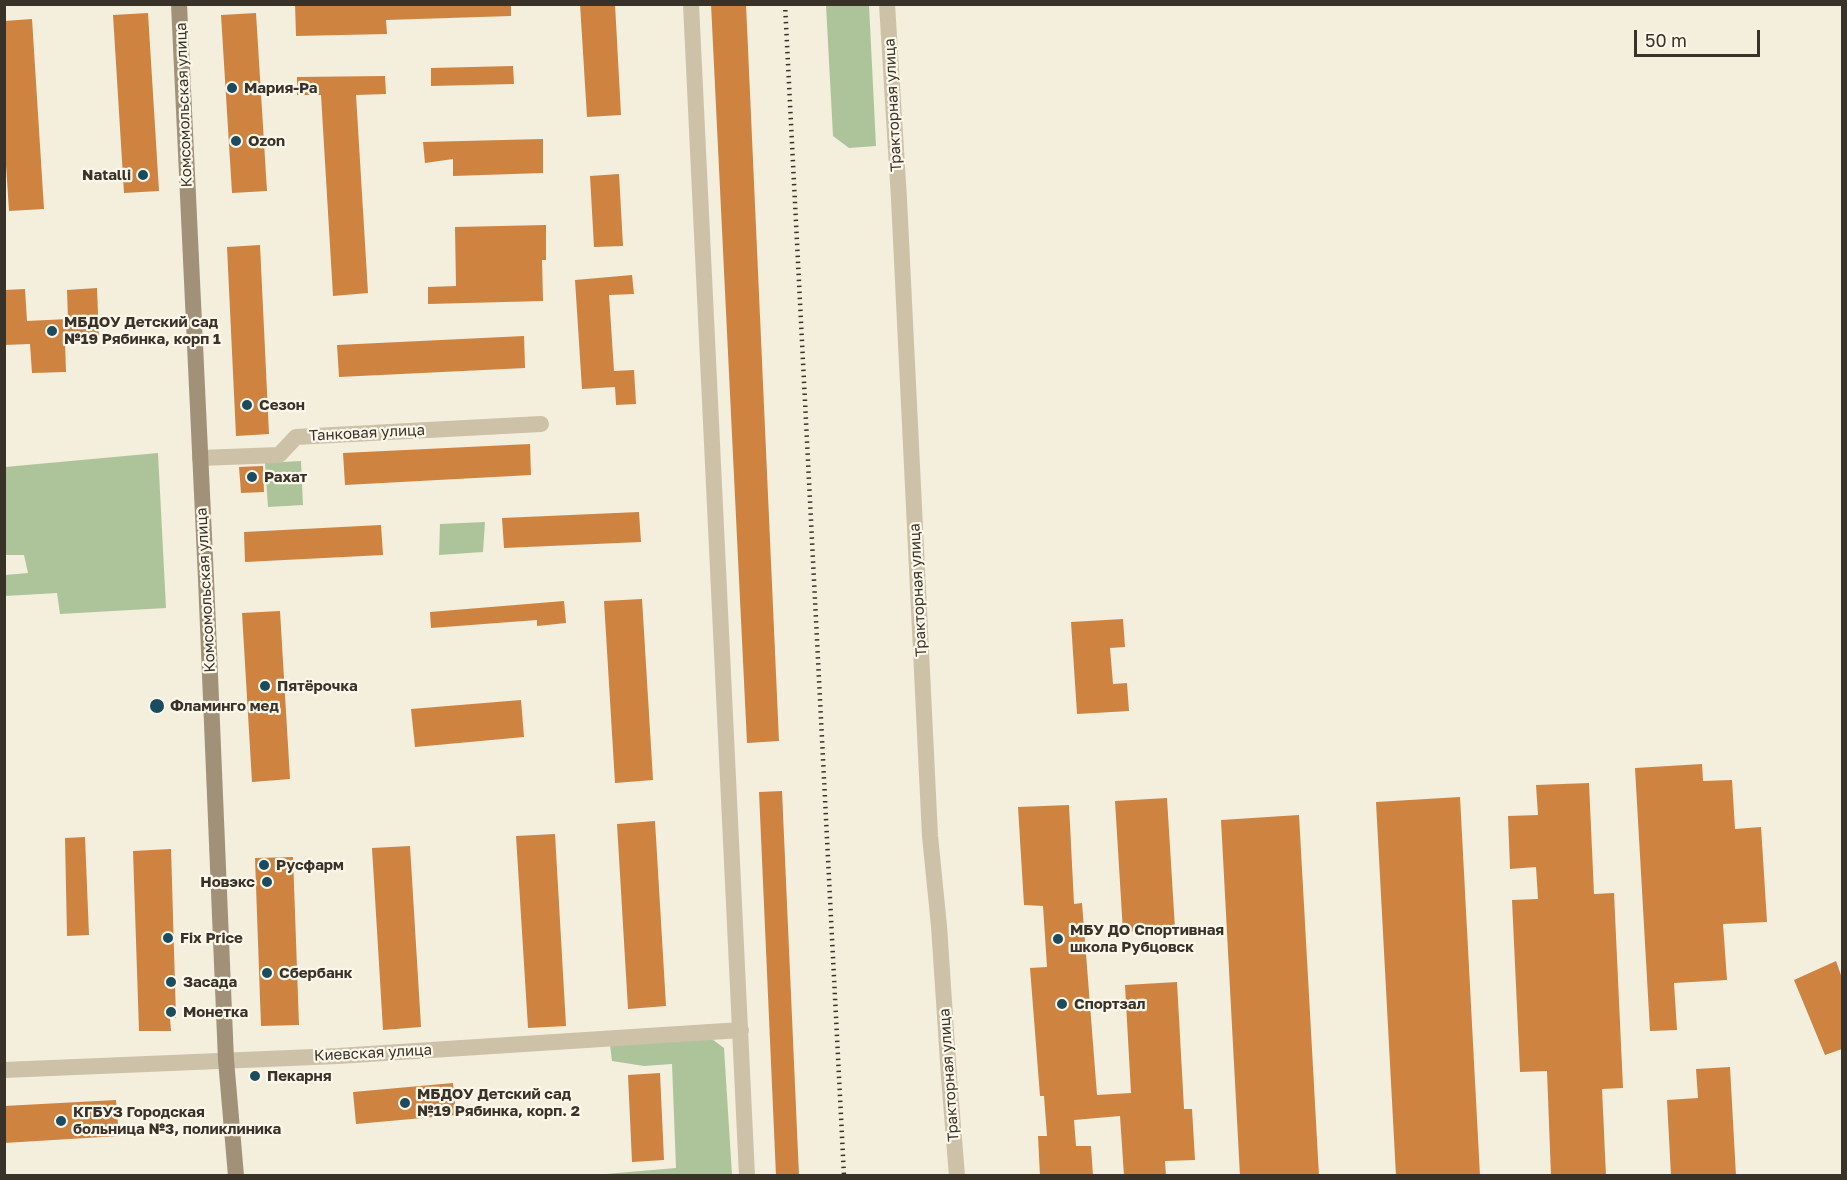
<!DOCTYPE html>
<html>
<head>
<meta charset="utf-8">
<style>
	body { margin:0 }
	#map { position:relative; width:1847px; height:1180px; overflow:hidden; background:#f4eedd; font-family:"Golos Text",sans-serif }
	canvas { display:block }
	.frame { position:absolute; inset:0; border:6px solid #393228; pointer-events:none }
	.scale { position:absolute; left:1634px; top:30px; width:126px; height:27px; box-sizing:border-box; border:3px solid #393228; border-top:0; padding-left:8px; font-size:18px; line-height:21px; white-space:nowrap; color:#393228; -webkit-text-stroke:4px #fbf7ea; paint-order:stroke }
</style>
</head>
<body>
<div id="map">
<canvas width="1847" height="1180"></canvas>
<div class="frame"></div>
<div class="scale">50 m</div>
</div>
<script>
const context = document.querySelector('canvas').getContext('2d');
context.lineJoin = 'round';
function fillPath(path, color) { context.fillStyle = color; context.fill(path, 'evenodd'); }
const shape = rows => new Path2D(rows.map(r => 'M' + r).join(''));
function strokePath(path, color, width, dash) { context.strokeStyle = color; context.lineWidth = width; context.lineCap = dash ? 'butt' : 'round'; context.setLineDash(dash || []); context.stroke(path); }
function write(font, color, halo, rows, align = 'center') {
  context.font = font + ' "Golos Text",sans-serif'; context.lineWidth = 4.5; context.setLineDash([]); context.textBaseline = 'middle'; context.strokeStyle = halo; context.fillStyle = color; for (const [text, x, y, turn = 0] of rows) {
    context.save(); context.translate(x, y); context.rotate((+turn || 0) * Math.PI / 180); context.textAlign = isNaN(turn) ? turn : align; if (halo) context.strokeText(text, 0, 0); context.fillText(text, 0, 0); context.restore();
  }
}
fillPath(shape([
	[826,5,869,5,876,146,849,148,833,136],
	[158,453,166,608,60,614,57,593,5,596,5,575,28,573,24,555,5,555,5,543,6,543,4,529,5,467],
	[301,461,303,505,268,507,265,463],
	[485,522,483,552,439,555,440,524],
	[712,1039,724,1048,732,1175,606,1176,606,1174,676,1168,672,1064,644,1066,612,1061,610,1045]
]), '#adc49b');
fillPath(shape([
	[295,4,511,4,511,16,386,20,387,34,296,36],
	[580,4,615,4,621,115,587,117],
	[711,4,746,4,779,741,747,743],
	[148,13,159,191,124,193,113,15],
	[256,13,267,191,232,193,221,15],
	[32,19,44,209,9,211,4,134,4,21],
	[513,66,514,84,431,86,431,68],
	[385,76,386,94,356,95,368,293,333,296,321,95,297,95,297,77],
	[543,139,543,173,453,176,453,159,425,163,423,142],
	[619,174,623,246,594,247,590,176],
	[546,225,546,260,542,260,543,301,428,304,428,287,456,286,455,227],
	[260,245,269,434,236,436,227,247],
	[632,275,634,294,609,295,614,371,634,370,636,404,616,405,615,387,582,389,575,280],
	[97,288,99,340,65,342,66,372,32,373,30,344,4,345,4,290,25,289,27,321,68,319,67,290],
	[524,336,525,368,339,377,337,345],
	[530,444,531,475,345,485,343,453],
	[263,466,264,492,241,493,239,467],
	[639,512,641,542,504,548,502,518],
	[381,525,383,555,245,562,244,532],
	[642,599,653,780,615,783,604,601],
	[564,601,566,623,537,626,537,620,431,628,430,612],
	[280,611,290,779,252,782,242,613],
	[1123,619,1125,647,1110,648,1113,684,1127,683,1129,711,1077,714,1071,622],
	[521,700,524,737,415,747,411,709],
	[1702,764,1703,781,1732,780,1735,829,1761,827,1767,922,1723,924,1727,980,1674,983,1677,1030,1650,1031,1635,768],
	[1589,783,1594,894,1614,893,1623,1088,1602,1089,1606,1176,1551,1176,1547,1071,1520,1072,1512,900,1538,899,1536,867,1510,869,1508,816,1538,815,1536,785],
	[782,791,799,1176,776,1176,759,792],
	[1460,797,1480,1176,1396,1176,1376,802],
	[1167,798,1175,929,1123,932,1115,801],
	[1069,805,1074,904,1082,903,1097,1095,1131,1093,1125,985,1177,982,1184,1109,1192,1109,1195,1160,1165,1161,1166,1176,1124,1176,1120,1116,1074,1120,1076,1146,1091,1146,1093,1176,1040,1176,1038,1136,1047,1136,1044,1096,1040,1096,1030,968,1047,967,1043,906,1024,905,1018,807],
	[1299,815,1319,1176,1240,1176,1221,820],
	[655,821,666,1006,628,1009,617,824],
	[555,834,566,1026,528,1028,516,836],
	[85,837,89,935,67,936,65,838],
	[410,846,421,1027,383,1030,372,848],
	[171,849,176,1018,170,1018,171,1031,139,1031,133,851],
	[293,857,299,1025,261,1026,255,858],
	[1836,961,1842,978,1842,1049,1825,1055,1794,980],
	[1730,1067,1736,1176,1671,1176,1667,1100,1698,1098,1696,1069],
	[660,1073,664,1160,632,1162,628,1075],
	[453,1083,456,1115,356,1124,353,1092],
	[116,1100,119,1136,4,1143,4,1106]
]), '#ce8341');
strokePath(shape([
	[691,4,747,1176],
	[200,458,279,455,296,437,541,424],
	[4,1070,338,1056,741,1030]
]), '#cdc1a8', 16);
strokePath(shape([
	[887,4,899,199,930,836,939,926,949,1077,957,1176]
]), '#cdc1a8', 16);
strokePath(shape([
	[179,4,206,579,226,1060,236,1176]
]), '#a19179', 16);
strokePath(shape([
	[785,4,844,1176]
]), '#393228', 4.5, [1.5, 4.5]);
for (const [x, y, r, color] of [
	[232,88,6,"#1b4b5e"],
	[236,141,6,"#1b4b5e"],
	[143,175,6,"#1b4b5e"],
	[52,331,6,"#1b4b5e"],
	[247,405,6,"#1b4b5e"],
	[252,477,6,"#1b4b5e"],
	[265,686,6,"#1b4b5e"],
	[157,706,8,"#1b4b5e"],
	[264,865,6,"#1b4b5e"],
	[267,882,6,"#1b4b5e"],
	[168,938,6,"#1b4b5e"],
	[1058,939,6,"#1b4b5e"],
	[267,973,6,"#1b4b5e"],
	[171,982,6,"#1b4b5e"],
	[1062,1004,6,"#1b4b5e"],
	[171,1012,6,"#1b4b5e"],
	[255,1076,6,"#1b4b5e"],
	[405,1103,6,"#1b4b5e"],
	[61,1121,6,"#1b4b5e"]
]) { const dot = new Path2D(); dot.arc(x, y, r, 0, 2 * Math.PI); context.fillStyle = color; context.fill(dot); strokePath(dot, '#fbf7ea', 2); }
write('bold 15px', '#393228', '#fbf7ea', [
	["Мария-Ра",244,88],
	["Ozon",248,141],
	["Natalli",131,175,"right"],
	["МБДОУ Детский сад",64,322],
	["№19 Рябинка, корп 1",64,339],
	["Сезон",259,405],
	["Рахат",264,477],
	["Пятёрочка",277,686],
	["Фламинго мед",170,706],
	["Русфарм",276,865],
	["Новэкс",255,882,"right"],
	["МБУ ДО Спортивная",1070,930],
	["школа Рубцовск",1070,947],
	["Fix Price",180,938],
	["Сбербанк",279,973],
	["Засада",183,982],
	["Спортзал",1074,1004],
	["Монетка",183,1012],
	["Пекарня",267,1076],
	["МБДОУ Детский сад",417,1094],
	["№19 Рябинка, корп. 2",417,1111],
	["КГБУЗ Городская",73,1112],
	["больница №3, поликлиника",73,1129]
], 'left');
write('15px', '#393228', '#fbf7ea', [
	["Комсомольская улица",184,105,-92],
	["Тракторная улица",893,105,-93],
	["Танковая улица",367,433,-3],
	["Комсомольская улица",206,590,-93],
	["Тракторная улица",918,590,-93],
	["Киевская улица",373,1053,-3],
	["Тракторная улица",949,1075,-94]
]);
</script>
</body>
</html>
